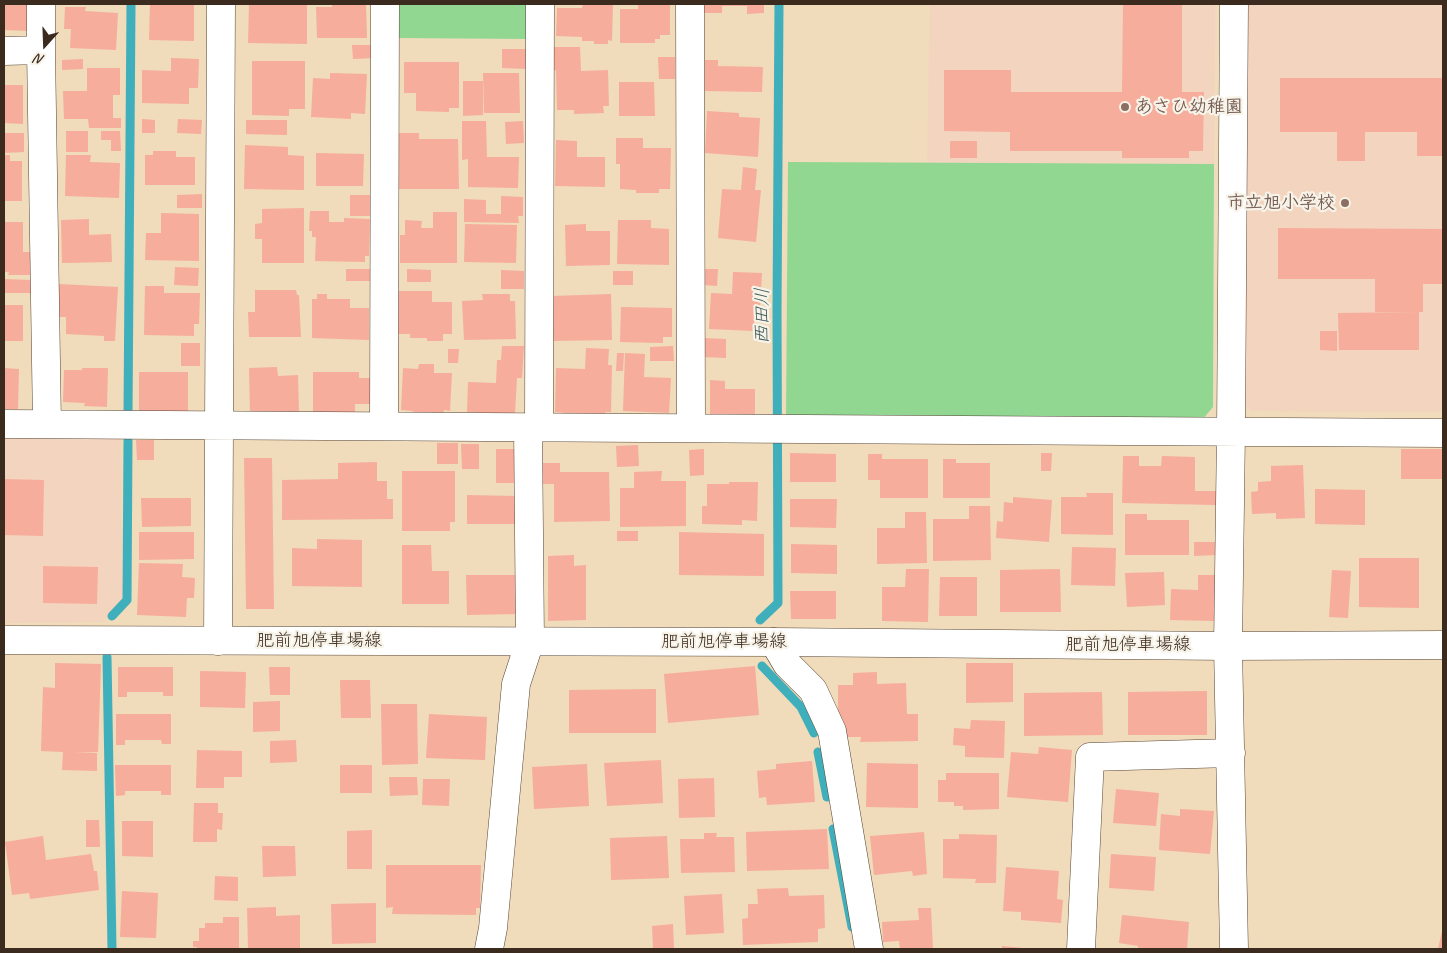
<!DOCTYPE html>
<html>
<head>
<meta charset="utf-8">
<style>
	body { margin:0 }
	#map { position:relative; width:1447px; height:953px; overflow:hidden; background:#f0dbba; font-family:Caveat,sans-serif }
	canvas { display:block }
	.frame { position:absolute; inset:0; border:5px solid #3b2a1e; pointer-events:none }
	.north { position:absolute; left:20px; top:20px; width:50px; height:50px; -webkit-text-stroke:4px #f7f3e8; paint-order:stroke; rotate:200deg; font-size:14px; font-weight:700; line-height:20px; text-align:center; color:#3b2a1e }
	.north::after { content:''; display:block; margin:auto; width:18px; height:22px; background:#3b2a1e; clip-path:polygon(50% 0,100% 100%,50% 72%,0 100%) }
</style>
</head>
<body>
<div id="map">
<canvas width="1447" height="953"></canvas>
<div class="frame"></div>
<div class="north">N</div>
</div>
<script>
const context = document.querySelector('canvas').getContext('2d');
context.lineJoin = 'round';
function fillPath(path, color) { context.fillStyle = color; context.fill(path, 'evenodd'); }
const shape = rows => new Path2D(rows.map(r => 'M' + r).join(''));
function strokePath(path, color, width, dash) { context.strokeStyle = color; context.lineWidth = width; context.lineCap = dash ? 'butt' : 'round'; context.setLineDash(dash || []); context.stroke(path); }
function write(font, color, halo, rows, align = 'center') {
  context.font = font + ' Caveat,"Klee One",sans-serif'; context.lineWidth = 4.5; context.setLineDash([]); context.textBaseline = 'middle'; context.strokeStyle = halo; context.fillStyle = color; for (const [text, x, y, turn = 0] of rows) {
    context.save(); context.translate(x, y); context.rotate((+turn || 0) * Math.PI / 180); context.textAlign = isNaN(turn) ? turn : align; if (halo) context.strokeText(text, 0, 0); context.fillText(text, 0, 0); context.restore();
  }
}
fillPath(shape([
	[930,4,1215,4,1214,164,927,163],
	[1248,4,1443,4,1443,412,1251,411,1244,402],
	[4,437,120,438,123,596,104,622,4,623]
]), '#f3d4bf');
fillPath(shape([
	[396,4,528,4,528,39,396,38],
	[788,162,1214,164,1213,407,1202,420,786,418]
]), '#91d791');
strokePath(shape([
	[128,413,131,4],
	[112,616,127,600,128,441],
	[760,620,778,603,777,309,779,4],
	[107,657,112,949],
	[762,666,801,707,814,733],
	[818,752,827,797],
	[833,829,852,927]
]), '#3fafbb', 9);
fillPath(shape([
	[4,4,28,4,28,31,4,30],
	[150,4,194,4,194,41,149,40],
	[249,4,307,4,307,44,248,43],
	[332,4,366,4,367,38,317,38,316,7,332,7],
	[583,4,613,4,612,41,608,40,608,44,594,44,594,41,582,41,582,37,556,36,557,8,582,8],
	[638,4,670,4,670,35,660,35,660,39,655,39,655,43,620,43,620,9,638,9],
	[704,4,764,4,764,13,747,14,747,6,722,6,722,13,704,13],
	[1123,4,1182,4,1182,92,1204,92,1203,151,1189,151,1189,158,1122,158,1122,151,1010,151,1010,132,944,131,944,70,1011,70,1011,92,1122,92],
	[65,7,86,7,85,11,118,13,116,50,70,48,71,29,64,29],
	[352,45,375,45,375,58,353,59],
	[552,47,580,47,581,71,608,70,609,106,603,106,604,113,574,114,574,110,557,110,556,70,552,71],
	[502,49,526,49,526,69,502,68],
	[658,57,675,57,675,79,659,79],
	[171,58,199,59,198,88,189,88,189,104,142,103,142,70,171,71],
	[83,59,83,69,62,70,62,60],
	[705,60,718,60,718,66,763,67,762,92,705,91],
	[252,61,305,61,305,109,289,109,289,116,252,115],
	[404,62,459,62,459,108,449,108,449,112,416,111,416,93,404,93],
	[87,68,120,68,120,95,113,95,113,118,121,118,121,128,89,128,88,119,64,119,63,91,87,91],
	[330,73,367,74,365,114,351,113,351,119,311,117,313,78,330,79],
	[483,73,519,73,520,113,484,113],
	[1280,78,1443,78,1443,156,1417,156,1417,132,1365,132,1365,161,1337,161,1337,132,1280,132],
	[463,81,483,81,483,115,463,116],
	[619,82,654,82,655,116,619,116],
	[4,85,23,85,23,124,4,123],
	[707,111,739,113,739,117,760,118,758,157,705,153],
	[142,119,155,120,155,133,142,133],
	[178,119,202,120,201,134,177,133],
	[246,120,287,120,287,135,246,134],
	[462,121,486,121,487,157,519,157,518,188,468,187,468,159,462,160],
	[523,121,524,143,506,144,505,122],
	[66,131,88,131,88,152,66,152],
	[101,131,120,131,121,151,111,151,111,140,101,140],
	[4,133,24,133,24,152,4,153],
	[398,133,419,133,419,139,458,139,459,189,399,189],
	[616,138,643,138,643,148,671,148,670,189,659,189,659,193,636,193,636,190,620,189,620,164,616,164],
	[556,140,577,141,577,157,605,157,605,187,555,186],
	[950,141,977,141,977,158,950,158],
	[245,145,288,147,288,155,304,156,304,190,244,189],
	[153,151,176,151,176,157,195,157,195,185,145,185,145,155,153,155],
	[316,153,364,154,363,186,316,186],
	[4,155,10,155,10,161,22,161,22,201,4,201],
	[66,155,91,155,90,162,120,163,119,198,65,196],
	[743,167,757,169,755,190,761,190,756,242,718,238,722,189,741,190],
	[202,194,202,208,177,208,177,195],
	[350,195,372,195,372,216,350,216],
	[501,196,523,197,523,216,518,216,519,223,464,222,464,199,486,200,486,214,501,214],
	[304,208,304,263,262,263,262,239,255,239,255,224,262,223,262,209],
	[310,211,329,211,329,222,344,222,344,218,370,219,369,256,365,256,365,262,315,261,316,237,312,237,312,231,309,231],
	[433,212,457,212,457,263,400,263,400,235,405,235,405,220,422,221,421,228,433,228],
	[161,213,199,214,199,261,145,260,146,233,161,233],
	[89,219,89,235,111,234,112,262,62,263,61,220],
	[618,220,651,220,651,228,669,229,669,265,617,264],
	[4,222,23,222,23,252,31,252,31,275,8,275,9,272,4,272],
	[465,224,517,225,516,263,464,262],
	[586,224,586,231,610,231,610,265,566,266,565,225],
	[1278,228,1443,229,1443,284,1423,284,1423,312,1375,312,1375,279,1278,279],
	[175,267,199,268,198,286,174,285],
	[346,269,371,269,370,281,346,281],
	[407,269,431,270,431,282,407,282],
	[703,269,718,269,717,286,703,285],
	[501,270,524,271,524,289,501,289],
	[613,271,633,271,633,285,613,285],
	[733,272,762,273,760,307,755,307,754,331,709,329,711,293,732,294],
	[4,279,31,280,31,293,4,293],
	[59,284,118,287,115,341,104,341,104,336,66,334,66,317,58,317],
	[145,286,164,286,164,293,200,293,199,324,194,324,194,336,144,335],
	[255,290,296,290,297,295,299,295,301,337,249,337,248,312,255,312],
	[398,291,432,291,432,302,452,302,452,334,443,334,443,341,427,341,427,338,410,338,410,334,398,334],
	[317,294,327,294,327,299,350,299,350,308,369,308,369,340,312,338,312,299,317,299],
	[482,294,510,294,510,301,515,301,516,339,464,340,462,301,483,300],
	[611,294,612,340,552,341,551,296],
	[4,305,23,305,23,341,4,341],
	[621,307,672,308,672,337,663,337,663,343,620,342],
	[1419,312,1419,350,1339,350,1338,313],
	[1320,331,1337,331,1337,351,1320,350],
	[702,338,726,339,726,358,701,357],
	[181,343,200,343,200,366,181,366],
	[502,346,524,346,522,378,517,378,515,414,467,412,468,382,496,383,497,360,501,360],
	[673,346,674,361,650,361,650,347],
	[586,348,609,349,608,365,612,365,611,412,605,412,605,417,565,416,565,413,555,412,556,368,585,369],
	[448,349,459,349,458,363,448,363],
	[617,353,624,353,623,371,616,371],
	[625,353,645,354,644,377,671,378,669,413,623,411],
	[419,364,434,364,434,373,452,373,450,411,444,410,443,416,413,415,413,411,401,410,403,368,418,369],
	[277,367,278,376,298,375,299,412,250,413,249,368],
	[4,368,19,369,18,409,4,409],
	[82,368,108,368,107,407,84,406,85,403,63,402,64,370,82,370],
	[139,372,188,372,188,413,139,412],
	[313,372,359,372,359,378,371,378,371,404,355,404,355,414,313,414],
	[710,380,725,381,725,389,755,389,755,417,710,417],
	[136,440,154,440,154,460,137,460],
	[437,443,458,443,458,464,437,464],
	[461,444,479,444,479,469,462,469],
	[638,445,639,466,617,467,616,446],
	[496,449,514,449,515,483,496,483],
	[704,449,704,475,690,476,689,450],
	[1401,449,1443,449,1443,479,1401,479],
	[790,453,836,454,836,482,790,482],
	[1041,453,1052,453,1051,471,1041,471],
	[868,454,882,454,882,459,928,459,928,498,880,498,880,480,868,480],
	[1123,456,1139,456,1139,466,1161,466,1162,456,1195,457,1195,491,1216,491,1216,505,1122,503],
	[244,458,272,458,274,609,246,609],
	[943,459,956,459,956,463,990,463,990,498,943,498],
	[377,462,377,481,387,481,387,499,393,499,393,519,282,520,282,480,338,479,338,463],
	[543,463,560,463,560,472,609,472,610,521,554,522,554,484,543,484],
	[1303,465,1305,518,1276,519,1276,513,1252,514,1251,492,1258,491,1258,482,1271,481,1271,466],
	[402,471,455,471,455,522,450,522,450,531,402,531],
	[662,471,661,481,686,481,686,526,620,527,620,488,634,488,634,472],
	[4,479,44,480,43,536,4,535],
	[729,482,758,482,757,521,742,520,742,525,702,524,702,506,707,506,707,484,729,484],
	[1315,489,1365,490,1365,525,1315,524],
	[1086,493,1113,493,1113,535,1061,534,1061,497,1087,497],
	[467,495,515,496,515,524,467,524],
	[1013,497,1052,500,1049,542,996,538,997,521,1003,522,1004,502,1013,503],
	[141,498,191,498,191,526,142,527],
	[790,499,837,499,836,528,790,527],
	[969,506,990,506,991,560,933,561,933,519,969,519],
	[905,512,926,512,927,563,877,564,877,528,905,528],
	[1125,514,1147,514,1147,520,1189,520,1189,555,1125,555],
	[617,531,638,531,638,541,617,541],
	[139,532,194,532,194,559,139,560],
	[679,532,764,534,764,576,679,575],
	[317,539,362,540,362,587,292,586,292,548,317,549],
	[1194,542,1216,542,1216,555,1194,556],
	[791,544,837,545,837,574,791,573],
	[402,545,431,545,432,571,449,571,449,604,402,604],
	[1072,547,1116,548,1115,586,1071,585],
	[574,555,574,566,586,565,586,620,548,621,548,556],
	[1359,558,1419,558,1419,608,1359,607],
	[139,563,183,564,182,577,195,578,194,598,187,598,186,617,137,615],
	[43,566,98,567,97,604,43,603],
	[906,569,929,569,928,622,882,621,882,587,905,587],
	[1060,569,1061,612,1000,612,1000,570],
	[1332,570,1351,571,1348,618,1329,617],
	[1164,572,1165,605,1127,607,1125,573],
	[466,575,516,575,517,614,467,615],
	[1198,575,1216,575,1214,621,1170,620,1171,589,1198,590],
	[940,577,977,577,977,616,939,616],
	[790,591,836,591,836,619,791,619],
	[55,663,101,664,98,752,74,753,97,753,97,771,62,770,63,752,41,751,43,687,55,688],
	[966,663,1013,663,1013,702,966,703],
	[755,666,759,715,668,723,664,674],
	[118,667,173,667,173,696,163,696,163,692,127,692,127,697,118,697],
	[269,667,290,667,290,695,270,695],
	[200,671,246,672,245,708,200,707],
	[877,672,877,684,906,683,907,714,918,714,918,741,860,742,861,737,843,737,843,719,838,719,838,685,853,685,853,673],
	[340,680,370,680,371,718,341,718],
	[656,689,656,733,569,733,569,690],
	[1207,691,1207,735,1128,735,1128,692],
	[1102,692,1103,735,1024,736,1024,693],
	[280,701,280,731,253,732,253,702],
	[381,704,417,704,418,764,382,765],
	[116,714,171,714,171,744,162,744,161,740,125,740,125,745,116,745],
	[429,714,487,717,485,760,426,758],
	[971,720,1005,721,1004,758,965,757,965,746,953,745,954,728,970,729],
	[296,740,297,762,270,763,270,741],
	[1039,747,1072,750,1068,802,1007,797,1011,752,1038,754],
	[197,750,242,751,242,777,224,777,224,788,196,788],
	[661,760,663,803,607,806,604,763],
	[812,761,815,802,767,805,766,797,759,798,757,771,776,769,776,764],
	[867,763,918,764,918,808,866,807],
	[587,764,589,806,534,809,532,767],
	[115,765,171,765,171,795,161,795,161,791,125,791,125,795,116,796],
	[340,765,372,765,372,793,340,793],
	[946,773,999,773,999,809,963,810,963,806,954,806,954,802,938,802,938,780,946,780],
	[389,777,417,777,418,795,390,796],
	[714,778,715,817,679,818,678,779],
	[423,779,450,779,449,806,422,805],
	[1116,789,1159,793,1156,826,1113,823],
	[194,803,218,803,218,813,223,813,222,830,217,829,217,842,193,842],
	[1180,809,1214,811,1210,854,1159,850,1161,814,1180,816],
	[86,820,99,820,100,847,86,847],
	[122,821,153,821,153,857,122,856],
	[827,829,829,869,747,871,746,832],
	[372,830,372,869,347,869,347,831],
	[924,832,927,874,913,876,912,871,874,875,870,836],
	[704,833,717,833,716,837,734,837,735,872,681,873,680,839,704,839],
	[959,834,997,835,996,883,975,883,976,879,943,878,943,839,959,839],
	[43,836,46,860,91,854,94,871,97,871,99,890,30,899,29,893,12,895,5,842],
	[667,836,669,878,611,880,610,838],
	[262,846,295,846,296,876,263,877],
	[1111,854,1156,857,1154,891,1109,888],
	[386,865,481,865,480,908,476,908,476,915,392,914,393,907,386,908],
	[1006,867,1059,871,1057,899,1063,900,1061,923,1021,920,1021,912,1003,911],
	[215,876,238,877,238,901,214,900],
	[788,888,789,896,824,895,825,928,818,929,818,942,743,945,742,919,748,918,748,904,758,904,757,889],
	[122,891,158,893,156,938,120,937],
	[722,894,724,933,686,935,684,896],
	[376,903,376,943,332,944,331,904],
	[276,907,276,916,300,915,300,949,248,949,247,908],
	[918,908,931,908,933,949,900,949,899,941,883,942,882,922,919,920],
	[1122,915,1189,922,1187,949,1138,949,1138,946,1119,943],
	[223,917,239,917,239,949,197,949,197,947,193,947,193,941,199,941,199,928,205,928,205,923,223,923],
	[673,924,674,949,653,949,652,926],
	[1442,931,1443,949,1438,949],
	[1002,946,1023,948,1023,949,1002,949]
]), '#f7ad9b');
const minor = shape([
	[41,4,41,50,47,424],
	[690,4,691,428],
	[1234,4,1231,432,1228,646,1234,949],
	[4,51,41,50],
	[4,424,1443,433],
	[384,426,385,4],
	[539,427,540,4],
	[218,641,221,4],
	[774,642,787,664,813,690,832,731,869,949],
	[489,949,493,928,516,684,530,641,528,427],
	[1081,949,1090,757,1231,753]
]);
const secondary = shape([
	[4,640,774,642,1228,646,1443,645]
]);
strokePath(minor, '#564535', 29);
strokePath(secondary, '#564535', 29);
strokePath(minor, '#fff', 28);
strokePath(secondary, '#fff', 28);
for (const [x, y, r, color] of [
	[1125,107,5,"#8d6e63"],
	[1345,203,5,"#8d6e63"]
]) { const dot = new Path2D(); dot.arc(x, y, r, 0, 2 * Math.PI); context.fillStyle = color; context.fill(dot); strokePath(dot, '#f7f3e8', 2); }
write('bold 18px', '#785e54', '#f7f3e8', [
	["あさひ幼稚園",1135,107],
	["市立旭小学校",1335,203,"right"]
], 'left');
write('18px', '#3b2a1e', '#f7f3e8', [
	["肥前旭停車場線",319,641],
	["肥前旭停車場線",724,642],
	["肥前旭停車場線",1128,645]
]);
write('italic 19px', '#3c5955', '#f7f3e8', [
	["西田川",763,316,-90]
]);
</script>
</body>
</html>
